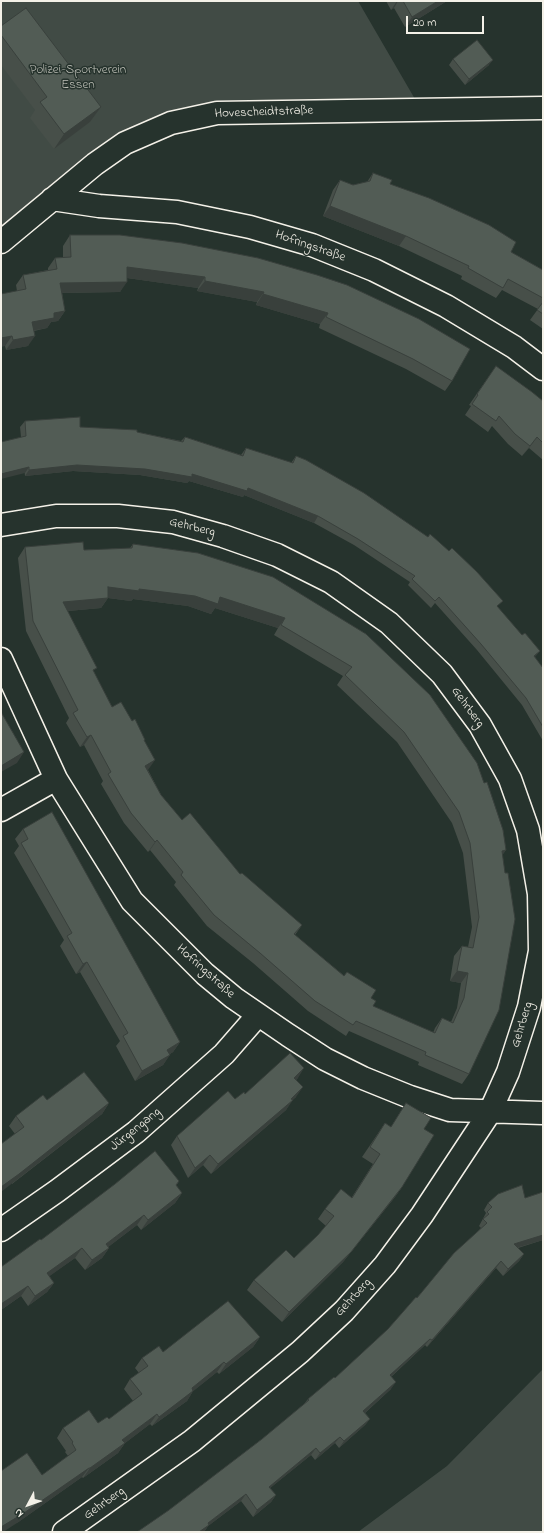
<!DOCTYPE html>
<html>
<head>
<meta charset="utf-8">
<style>
	body { margin:0 }
	#map { position:relative; width:544px; height:1533px; overflow:hidden; background:#26332d; font-family:"Indie Flower",sans-serif }
	canvas { display:block }
	.frame { position:absolute; inset:0; border:2px solid #f4f1e8; pointer-events:none }
	.north { position:absolute; left:8px; top:1485px; width:40px; height:40px; -webkit-text-stroke:3px #26332d; paint-order:stroke; rotate:229deg; font-size:11px; font-weight:700; line-height:16px; text-align:center; color:#f4f1e8 }
	.north::after { content:''; display:block; margin:auto; width:14px; height:18px; background:#f4f1e8; clip-path:polygon(50% 0,100% 100%,50% 72%,0 100%) }
	.scale { position:absolute; left:406px; top:16px; width:78px; height:18px; box-sizing:border-box; border:2px solid #f4f1e8; border-top:0; padding-left:5px; font-size:12px; line-height:14px; white-space:nowrap; color:#f4f1e8; -webkit-text-stroke:3px #26332d; paint-order:stroke }
</style>
</head>
<body>
<div id="map">
<canvas width="544" height="1533"></canvas>
<div class="frame"></div>
<div class="north">N</div>
<div class="scale">20 m</div>
</div>
<script>
const context = document.querySelector('canvas').getContext('2d');
context.lineJoin = 'round';
function fillPath(path, color) { context.fillStyle = color; context.fill(path, 'evenodd'); }
const shape = rows => new Path2D(rows.map(r => 'M' + r).join(''));
function strokePath(path, color, width, dash) { context.strokeStyle = color; context.lineWidth = width; context.lineCap = dash ? 'butt' : 'round'; context.setLineDash(dash || []); context.stroke(path); }
function write(font, color, halo, rows, align = 'center') {
  context.font = font + ' "Indie Flower",sans-serif'; context.lineWidth = 3; context.setLineDash([]); context.textBaseline = 'middle'; context.strokeStyle = halo; context.fillStyle = color; for (const [text, x, y, turn = 0] of rows) {
    context.save(); context.translate(x, y); context.rotate((+turn || 0) * Math.PI / 180); context.textAlign = isNaN(turn) ? turn : align; if (halo) context.strokeText(text, 0, 0); context.fillText(text, 0, 0); context.restore();
  }
}
fillPath(shape([
	[1,1,358,1,419,106,168,120,1,235],
	[543,1369,543,1532,358,1532,447,1466]
]), '#414b45');
const minor = shape([
	[52,199,99,206,177,212,250,227,312,245,374,270,446,306,514,347,543,369],
	[1,242,95,164,125,143,171,123,217,113,543,108],
	[1,525,56,516,118,516,173,522,223,536,277,555,331,582,389,623,442,674,480,725,510,779,528,830,539,894,540,951,529,1007,508,1072,490,1112,422,1215,385,1265,344,1311,300,1352,192,1441,64,1532],
	[1,659,56,779,132,901,205,974,234,998,288,1035,325,1059,363,1078,410,1097,450,1110,543,1113],
	[1,810,56,779],
	[1,1230,57,1191,136,1132,224,1054,258,1015]
]);
strokePath(minor, '#f4f1e8', 25);
strokePath(minor, '#26332d', 22);
fillPath(shape([
	[386,1,447,1,405,27,394,8,391,10],
	[1,26,101,107,90,122,54,149,30,118,35,110,1,65],
	[453,59,489,65,465,85,449,65],
	[373,173,390,184,543,270,543,329,530,320,538,309,502,290,496,298,461,279,462,276,399,246,323,216,333,190,340,180,353,185,367,182],
	[70,235,258,258,452,381,445,391,406,369,319,328,320,324,256,305,257,302,197,291,198,288,127,278,120,292,62,293,65,311,58,321,51,322,47,328,34,331,28,346,6,350,5,346,17,291,16,285,23,275,48,270,48,268,55,258,63,257,63,246],
	[496,366,543,401,543,460,529,448,522,456,508,444,492,426,488,432,465,415,471,406,469,405],
	[25,421,80,427,137,432,181,441,185,437,241,455,246,448,291,463,296,456,498,608,543,668,543,741,522,705,477,650,435,603,431,608,408,585,410,582,354,545,314,523,244,495,243,497,189,481,187,483,140,475,73,471,25,476,20,427],
	[133,544,366,634,506,850,502,855,469,1074,462,1084,418,1065,419,1062,349,1031,346,1036,308,1011,253,963,207,926,174,885,176,882,150,850,148,852,124,823,101,784,103,781,84,745,80,747,66,723,69,718,26,631,18,558,25,547,84,550,130,548],
	[108,598,131,601,133,599,188,606,211,614,215,608,278,628,274,635,343,676,337,685,397,742,452,823,463,853,472,927,468,947,462,946,454,956,450,981,461,983,457,1008,451,1022,442,1018,435,1028,433,1033,373,1006,371,998,295,935,302,925,240,874,182,820,161,795,148,770,144,741,145,740,132,721,112,707,94,673,68,611,101,608],
	[23,829,180,1042,173,1052,170,1054,163,1065,135,1081,116,1046,120,1041,80,972,76,974,60,946,64,940,14,853,19,846,15,839],
	[298,1078,296,1080,296,1097,292,1100,286,1110,211,1174,203,1165,188,1178,171,1145,177,1136,235,1099,245,1094],
	[47,1100,109,1103,102,1114,12,1184,15,1134,9,1126,16,1116],
	[406,1103,424,1129,402,1187,395,1197,343,1262,282,1322,247,1290,254,1280,294,1258,318,1235,326,1226,318,1219,325,1209,352,1197,373,1164,362,1157,385,1123,391,1127],
	[179,1181,176,1186,182,1193,175,1203,141,1230,137,1225,108,1247,109,1248,102,1258,85,1270,75,1258,49,1276,54,1283,47,1292,28,1306,21,1296,1,1310,1,1267,41,1240],
	[543,1192,543,1240,518,1248,524,1254,519,1261,503,1276,496,1268,427,1347,425,1345,391,1377,391,1389,365,1413,370,1419,365,1425,339,1448,335,1443,315,1460,311,1455,270,1488,276,1495,271,1502,253,1517,241,1501,208,1526,204,1532,169,1510,262,1439,304,1404,308,1399,335,1378,388,1329,481,1228,479,1226,486,1213,484,1210,488,1203,525,1198],
	[260,1337,253,1347,219,1374,217,1372,193,1391,187,1401,152,1426,150,1424,125,1443,118,1453,83,1478,82,1477,17,1523,42,1475,68,1456,65,1452,66,1451,57,1438,63,1428,98,1423,109,1419,133,1401,124,1389,130,1379,139,1373,135,1368,142,1358,163,1352]
]), '#474f49');
fillPath(shape([
	[397,1,398,1,394,8,391,10],
	[438,1,447,1,405,27,412,17],
	[493,60,489,65,465,85,469,79],
	[101,107,90,122,54,149,64,134],
	[330,206,406,236,399,246,323,216],
	[127,267,205,277,198,288,120,277],
	[205,281,264,292,257,302,197,291],
	[127,282,120,292,53,293,60,283],
	[263,294,328,313,320,324,256,305],
	[65,311,58,321,51,322,47,328,25,332,32,322,54,313],
	[12,336,5,346,1,347,1,338],
	[35,336,28,346,6,350,13,340],
	[537,437,529,448,522,456,530,446],
	[77,465,145,469,192,474,248,488,318,516,314,523,244,495,243,497,189,481,187,483,140,475,73,471,25,476,29,470],
	[29,467,25,473,1,479,1,474],
	[108,587,139,589,220,597,285,618,278,628,215,608,211,614,188,606,133,599,131,601,101,597],
	[108,598,101,608,56,612,63,602],
	[540,651,535,657,529,662,534,656],
	[91,735,84,745,80,747,87,737],
	[24,752,17,763,1,772,1,766],
	[155,760,148,770,138,776,145,766],
	[157,840,150,850,148,852,155,842],
	[506,850,499,860,502,851],
	[87,962,80,972,76,974,83,964],
	[457,971,468,973,461,983,450,981],
	[180,1042,173,1052,160,1060,167,1050],
	[170,1055,163,1065,135,1081,142,1071],
	[304,1068,298,1078,287,1087,294,1078],
	[303,1087,296,1097,288,1105,293,1100,286,1110,211,1174,218,1164,291,1099],
	[109,1103,102,1114,1,1192,1,1187],
	[210,1155,203,1165,188,1178,195,1168],
	[402,1187,395,1197,343,1262,282,1322,289,1312],
	[182,1193,175,1203,141,1230,148,1220],
	[144,1215,137,1225,99,1254,106,1244],
	[543,1235,543,1240,509,1250,514,1244],
	[82,1248,75,1258,40,1283,47,1273],
	[109,1248,102,1258,85,1270,92,1260],
	[524,1254,519,1261,503,1276,508,1269],
	[501,1261,496,1268,427,1347,432,1340],
	[54,1283,47,1292,28,1306,35,1296],
	[28,1286,21,1296,1,1310,1,1304],
	[260,1337,253,1347,219,1374,226,1364],
	[430,1339,425,1345,385,1382,390,1375],
	[224,1362,217,1372,191,1393,193,1391,187,1401,152,1426,159,1417,192,1388],
	[396,1382,391,1389,359,1418,363,1411],
	[157,1414,150,1424,116,1450,122,1440],
	[370,1419,365,1425,339,1448,344,1441],
	[340,1437,335,1443,315,1460,320,1453],
	[125,1443,118,1453,83,1478,90,1468],
	[316,1448,311,1455,264,1493,269,1487],
	[89,1468,82,1477,17,1523,3,1532,1,1532,1,1527],
	[246,1494,241,1501,208,1526,204,1532,199,1532,208,1523],
	[276,1495,271,1502,253,1517,257,1510]
]), '#39403c');
const building = shape([
	[403,1,438,1,412,17,403,1],
	[26,8,101,107,64,134,40,102,47,97,1,35,1,26,26,8],
	[477,40,493,60,469,79,453,59,477,40],
	[373,173,392,180,390,184,429,198,489,225,516,242,511,252,543,270,543,298,508,279,503,288,468,268,469,266,406,236,330,206,340,180,353,185,370,181,373,173],
	[70,235,120,235,182,243,258,258,317,275,347,285,419,319,470,349,452,381,413,359,326,317,328,313,263,294,264,292,205,281,205,277,127,267,127,282,60,283,65,311,54,313,54,318,32,322,35,336,13,340,12,336,1,338,1,294,26,289,23,275,57,269,55,258,71,257,70,235],
	[543,302,543,314,537,310,543,302],
	[496,366,532,392,543,401,543,443,537,437,530,446,515,434,499,416,496,421,472,404,478,395,477,394,496,366],
	[80,417,80,427,137,430,137,432,183,442,185,437,243,456,246,448,293,463,296,456,306,460,364,493,428,537,430,534,449,551,452,548,477,572,503,601,497,606,522,635,525,633,540,651,534,656,543,668,543,727,526,698,481,644,439,597,435,601,412,579,415,576,358,539,318,516,248,488,247,491,192,474,192,477,145,469,77,465,29,470,29,467,1,474,1,442,26,436,25,421,80,417],
	[83,542,84,550,132,548,133,544,198,553,273,577,366,634,430,695,477,763,484,783,487,782,503,830,506,850,502,851,505,873,508,873,515,919,499,1010,469,1074,425,1055,426,1052,356,1021,353,1025,315,1001,260,953,214,915,181,875,183,872,157,840,155,842,131,813,108,774,111,772,91,735,87,737,73,713,78,710,33,621,25,547,83,542],
	[108,587,139,591,139,589,195,596,218,604,220,597,285,618,281,625,352,667,345,675,404,732,459,812,470,843,479,917,473,948,462,946,457,971,468,973,464,998,453,1023,442,1018,435,1033,373,1006,376,1001,371,998,376,990,347,972,344,976,294,934,302,925,242,873,240,874,190,813,182,820,161,795,145,766,155,760,144,740,145,740,135,719,132,721,121,702,112,707,93,670,97,668,63,602,108,598,108,587],
	[1,712,24,752,1,766,1,712],
	[52,812,180,1042,167,1050,170,1055,142,1071,123,1036,128,1033,87,962,83,964,67,936,72,933,21,843,28,839,23,829,52,812],
	[290,1053,304,1068,294,1078,303,1087,291,1099,293,1100,218,1164,210,1155,195,1168,177,1136,228,1091,235,1099,244,1092,245,1094,290,1053],
	[84,1072,109,1103,19,1174,1,1187,1,1144,24,1127,16,1116,43,1095,47,1100,84,1072],
	[406,1103,431,1118,424,1129,434,1135,402,1187,351,1252,289,1312,254,1280,286,1250,294,1258,318,1235,334,1216,325,1209,341,1189,352,1198,380,1154,370,1147,385,1123,391,1127,406,1103],
	[155,1151,179,1181,176,1185,182,1193,148,1220,144,1215,106,1244,109,1248,92,1260,82,1248,47,1273,54,1283,35,1296,28,1286,1,1304,1,1267,40,1239,41,1240,115,1184,155,1151],
	[522,1185,525,1198,543,1192,543,1235,514,1244,524,1254,508,1269,501,1261,432,1340,430,1339,390,1375,396,1382,363,1411,370,1419,344,1441,340,1437,320,1453,316,1448,269,1487,276,1495,257,1510,246,1494,208,1523,209,1525,199,1532,137,1532,169,1510,262,1439,309,1400,308,1399,334,1377,335,1378,388,1329,416,1297,417,1298,454,1253,487,1223,483,1219,489,1214,487,1212,492,1207,488,1203,498,1194,522,1185],
	[228,1301,260,1337,226,1364,224,1362,192,1388,193,1391,159,1417,157,1414,122,1440,125,1443,90,1468,89,1468,24,1513,1,1527,1,1471,27,1453,42,1475,76,1450,72,1443,73,1442,63,1428,89,1410,98,1423,107,1417,109,1419,142,1394,130,1379,148,1366,142,1358,159,1346,163,1352,228,1301]
]);
fillPath(building, '#525c55');
strokePath(building, '#39403c', 1);
write('13px', '#bebfb7', '#26332d', [
	["Polizei-Sportverein",78,71],
	["Essen",78,86]
]);
write('13px', '#f4f1e8', '#26332d', [
	["Hovescheidtstraße",264,113,-2],
	["Hofringstraße",310,247,19],
	["Gehrberg",192,528,14],
	["Gehrberg",467,708,54],
	["Hofringstraße",205,972,42],
	["Gehrberg",523,1025,-73],
	["Jürgengang",136,1130,-39],
	["Gehrberg",354,1298,-47],
	["Gehrberg",105,1504,-35]
]);
</script>
</body>
</html>
